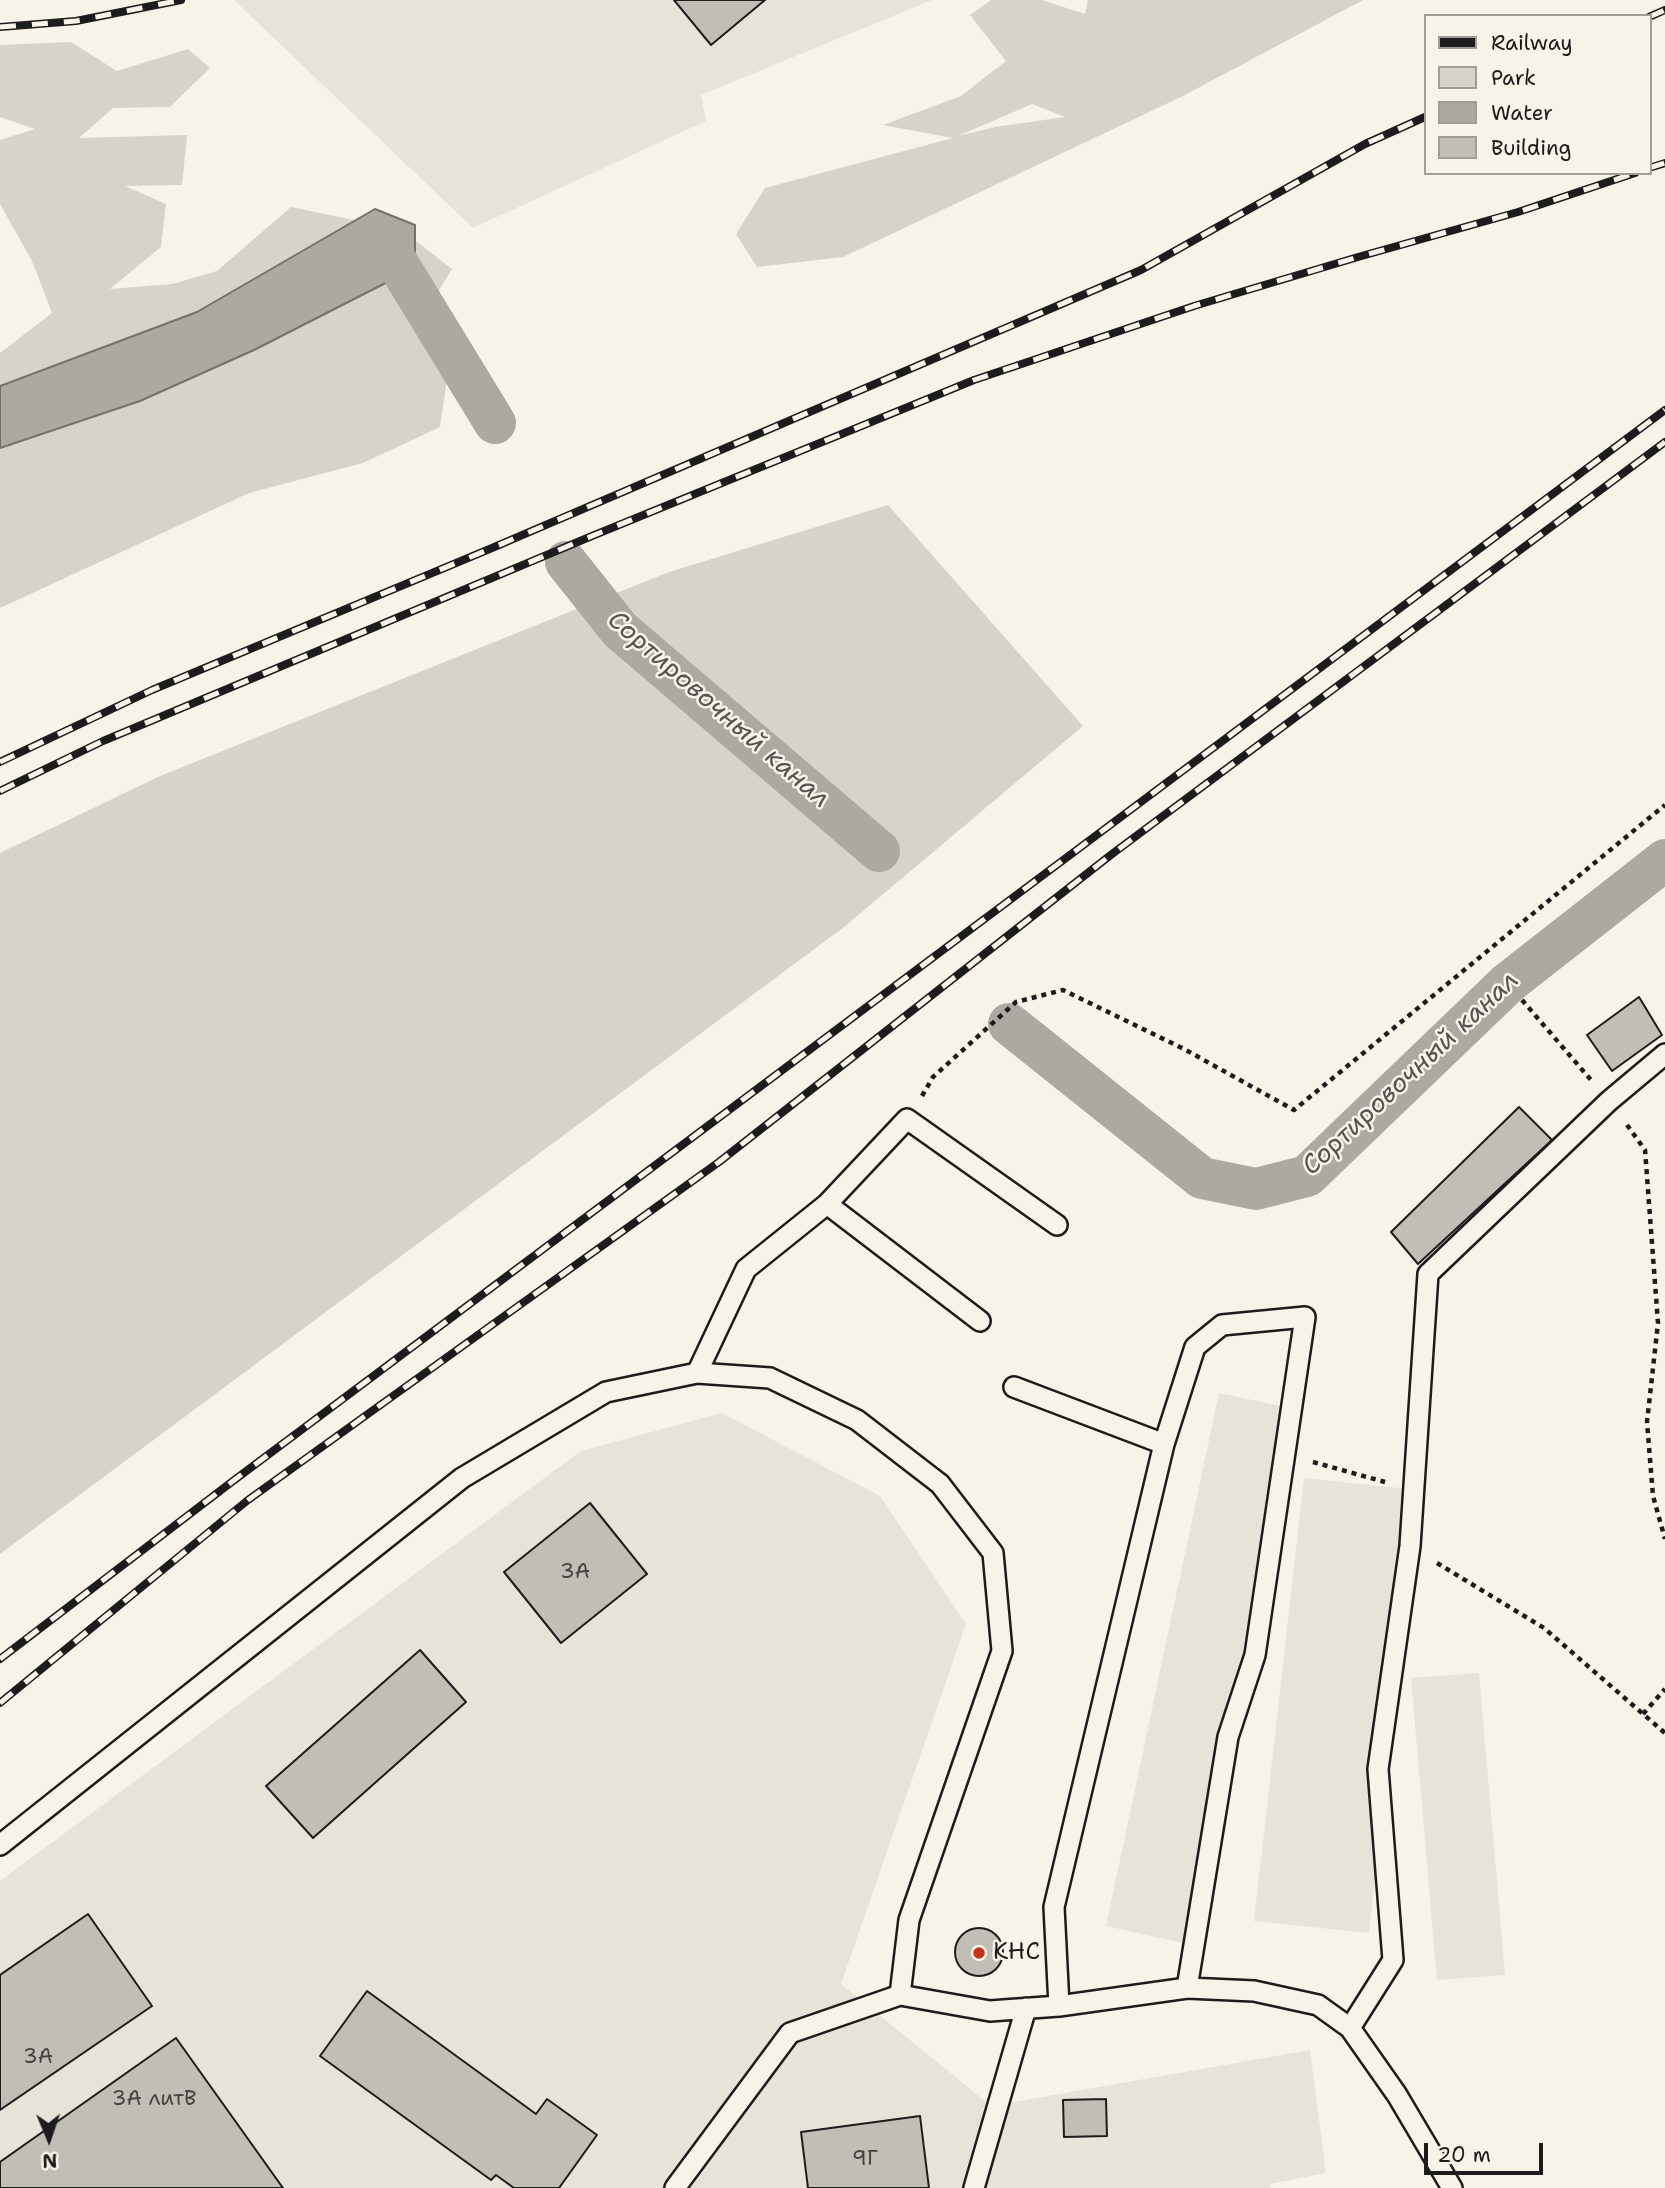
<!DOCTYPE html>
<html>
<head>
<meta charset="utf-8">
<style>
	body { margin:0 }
	#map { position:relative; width:1665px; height:2188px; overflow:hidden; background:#f7f3e8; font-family:"Shantell Sans",sans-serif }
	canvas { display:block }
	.legend { position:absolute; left:1424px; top:14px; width:228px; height:161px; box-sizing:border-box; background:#f7f3e8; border:2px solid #9f9d96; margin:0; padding:9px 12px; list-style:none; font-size:21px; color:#1c1c1c }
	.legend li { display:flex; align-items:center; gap:14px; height:35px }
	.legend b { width:35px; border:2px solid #9f9d96 }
	.north { position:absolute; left:14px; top:2104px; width:70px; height:70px; -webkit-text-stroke:5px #f7f3e8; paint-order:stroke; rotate:178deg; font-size:19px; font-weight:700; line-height:28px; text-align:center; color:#1c1c1c }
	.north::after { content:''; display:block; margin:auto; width:24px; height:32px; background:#1c1c1c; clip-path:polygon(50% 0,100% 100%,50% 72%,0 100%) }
	.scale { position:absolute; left:1424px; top:2143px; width:119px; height:32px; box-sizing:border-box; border:4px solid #1c1c1c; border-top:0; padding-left:9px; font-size:21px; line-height:24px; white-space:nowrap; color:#1c1c1c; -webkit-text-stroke:5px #f7f3e8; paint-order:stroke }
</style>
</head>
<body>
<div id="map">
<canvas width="1665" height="2188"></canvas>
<ul class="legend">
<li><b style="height:9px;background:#1c1c1c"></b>Railway</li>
<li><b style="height:19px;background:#d7d3cb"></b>Park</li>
<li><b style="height:19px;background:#aca9a2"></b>Water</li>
<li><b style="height:19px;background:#c0beb5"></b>Building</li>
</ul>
<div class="north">N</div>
<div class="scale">20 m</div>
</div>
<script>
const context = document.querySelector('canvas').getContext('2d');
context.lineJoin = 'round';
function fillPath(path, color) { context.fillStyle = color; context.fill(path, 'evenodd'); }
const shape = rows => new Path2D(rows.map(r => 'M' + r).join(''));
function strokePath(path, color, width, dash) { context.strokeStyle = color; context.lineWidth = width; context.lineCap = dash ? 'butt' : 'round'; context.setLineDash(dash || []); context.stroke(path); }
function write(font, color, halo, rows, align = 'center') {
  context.font = font + ' "Shantell Sans",sans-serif'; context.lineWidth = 5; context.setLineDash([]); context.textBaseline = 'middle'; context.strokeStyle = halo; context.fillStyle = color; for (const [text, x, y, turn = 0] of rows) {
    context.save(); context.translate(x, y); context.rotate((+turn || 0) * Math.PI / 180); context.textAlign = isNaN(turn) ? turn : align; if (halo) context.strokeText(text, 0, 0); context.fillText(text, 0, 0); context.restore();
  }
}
fillPath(shape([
	[234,0,932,0,701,95,706,121,473,228],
	[1219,1393,1300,1410,1187,1944,1106,1926],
	[722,1413,880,1496,966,1624,841,1984,991,2106,1310,2050,1326,2173,1270,2184,1270,2188,0,2188,0,1881,581,1451],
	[1304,1478,1418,1490,1369,1933,1254,1921],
	[1479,1673,1505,1975,1437,1980,1411,1678]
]), '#e6e3d9');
fillPath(shape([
	[991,0,1042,0,1085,14,1088,0,1363,0,1183,96,843,257,757,267,736,234,765,188,953,138,883,125,961,96,1006,61,970,15],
	[1032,104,1065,117,995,127,958,136],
	[71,42,117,71,188,49,210,68,170,107,113,108,79,138,187,135,182,185,125,186,166,204,161,247,110,289,172,284,217,271,291,207,402,230,452,269,427,310,445,339,447,380,440,427,363,463,249,493,0,608,0,353,52,313,32,261,0,204,0,140,35,129,0,117,0,45],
	[888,505,1083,726,844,927,0,1554,0,853,160,776,669,572]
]), '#d7d3cb');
const water = shape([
	[375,209,415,225,415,268,254,350,140,401,0,448,0,386,197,312,375,209]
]);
fillPath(water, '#aca9a2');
strokePath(water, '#72716c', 2);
strokePath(shape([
	[368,246,382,238,495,423],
	[566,562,620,630,879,851],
	[1009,1024,1202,1178,1256,1189,1307,1176,1508,983,1665,860]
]), '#aca9a2', 42);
const building = shape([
	[674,0,765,0,711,45,674,0],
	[1639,997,1662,1035,1612,1071,1587,1035,1639,997],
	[1519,1107,1552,1140,1418,1264,1391,1232,1519,1107],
	[590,1503,647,1574,561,1643,504,1572,590,1503],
	[420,1650,466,1702,313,1838,266,1786,420,1650],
	[88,1914,152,2006,0,2110,0,1975,88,1914],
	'955 1952a24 24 0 1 1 48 0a24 24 0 1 1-48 0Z',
	[367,1991,536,2114,547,2099,597,2135,559,2188,514,2188,496,2175,491,2180,320,2056,367,1991],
	[176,2038,283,2188,0,2188,0,2162,176,2038],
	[1106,2099,1107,2136,1064,2137,1063,2100,1106,2099],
	[920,2116,929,2188,808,2188,801,2132,920,2116]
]);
fillPath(building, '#c0beb5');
strokePath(building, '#1c1c1c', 2);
const lane = shape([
	[827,1204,980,1321],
	[697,1373,746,1269,827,1204,907,1119,1057,1225],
	[1014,1387,1164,1444],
	[0,1845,462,1478,606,1392,697,1373,770,1378,857,1420,940,1484,993,1553,1002,1651,909,1920,900,1995,990,2011,1059,2006,1187,1988,1254,1991,1318,2005,1350,2028,1397,2095,1452,2188],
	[1059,2006,1054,1907,1164,1444,1195,1347,1222,1325,1305,1317,1255,1655,1228,1737,1187,1988],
	[1350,2028,1393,1960,1378,1769,1410,1546,1428,1274,1609,1101,1665,1054],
	[675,2188,790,2033,900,1995],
	[974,2188,1026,2008]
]);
strokePath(lane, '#1c1c1c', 24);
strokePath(shape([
	[1522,1000,1591,1080],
	[922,1096,933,1077,1016,1002,1063,990,1184,1049,1294,1110,1665,805],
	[1627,1125,1645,1150,1658,1323,1647,1422,1653,1496,1665,1539],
	[1313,1462,1385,1482],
	[1437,1563,1544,1628,1665,1733],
	[1643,1714,1665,1689]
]), '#1c1c1c', 4.5, [5, 5]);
strokePath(lane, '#f7f3e8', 19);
const rail = shape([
	[1649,17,1665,10],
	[0,27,76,21,181,0],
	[1649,168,1665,163],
	[0,762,152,690,492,548,1141,270,1365,144,1425,117],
	[0,791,103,741,592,536,974,380,1194,306,1358,257,1518,212,1635,173],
	[0,1659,233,1481,1665,410],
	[0,1703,248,1500,719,1162,1112,854,1665,442]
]);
strokePath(rail, '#1c1c1c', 8);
strokePath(rail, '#f7f3e8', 5, [16]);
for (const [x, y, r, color] of [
	[979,1953,7,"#c8321e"]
]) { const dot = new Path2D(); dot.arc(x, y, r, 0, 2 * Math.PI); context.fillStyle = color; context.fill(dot); strokePath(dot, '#f7f3e8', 2.5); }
write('21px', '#454442', null, [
	["3А",575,1573],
	["3А",38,2058],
	["3А литВ",154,2100],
	["9Г",865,2160]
]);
write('24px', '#1c1c1c', '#f7f3e8', [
	["КНС",993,1953]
], 'left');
write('italic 26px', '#565452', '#f7f3e8', [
	["Сортировочный канал",718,710,41],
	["Сортировочный канал",1411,1074,-43]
]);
</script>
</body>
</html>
